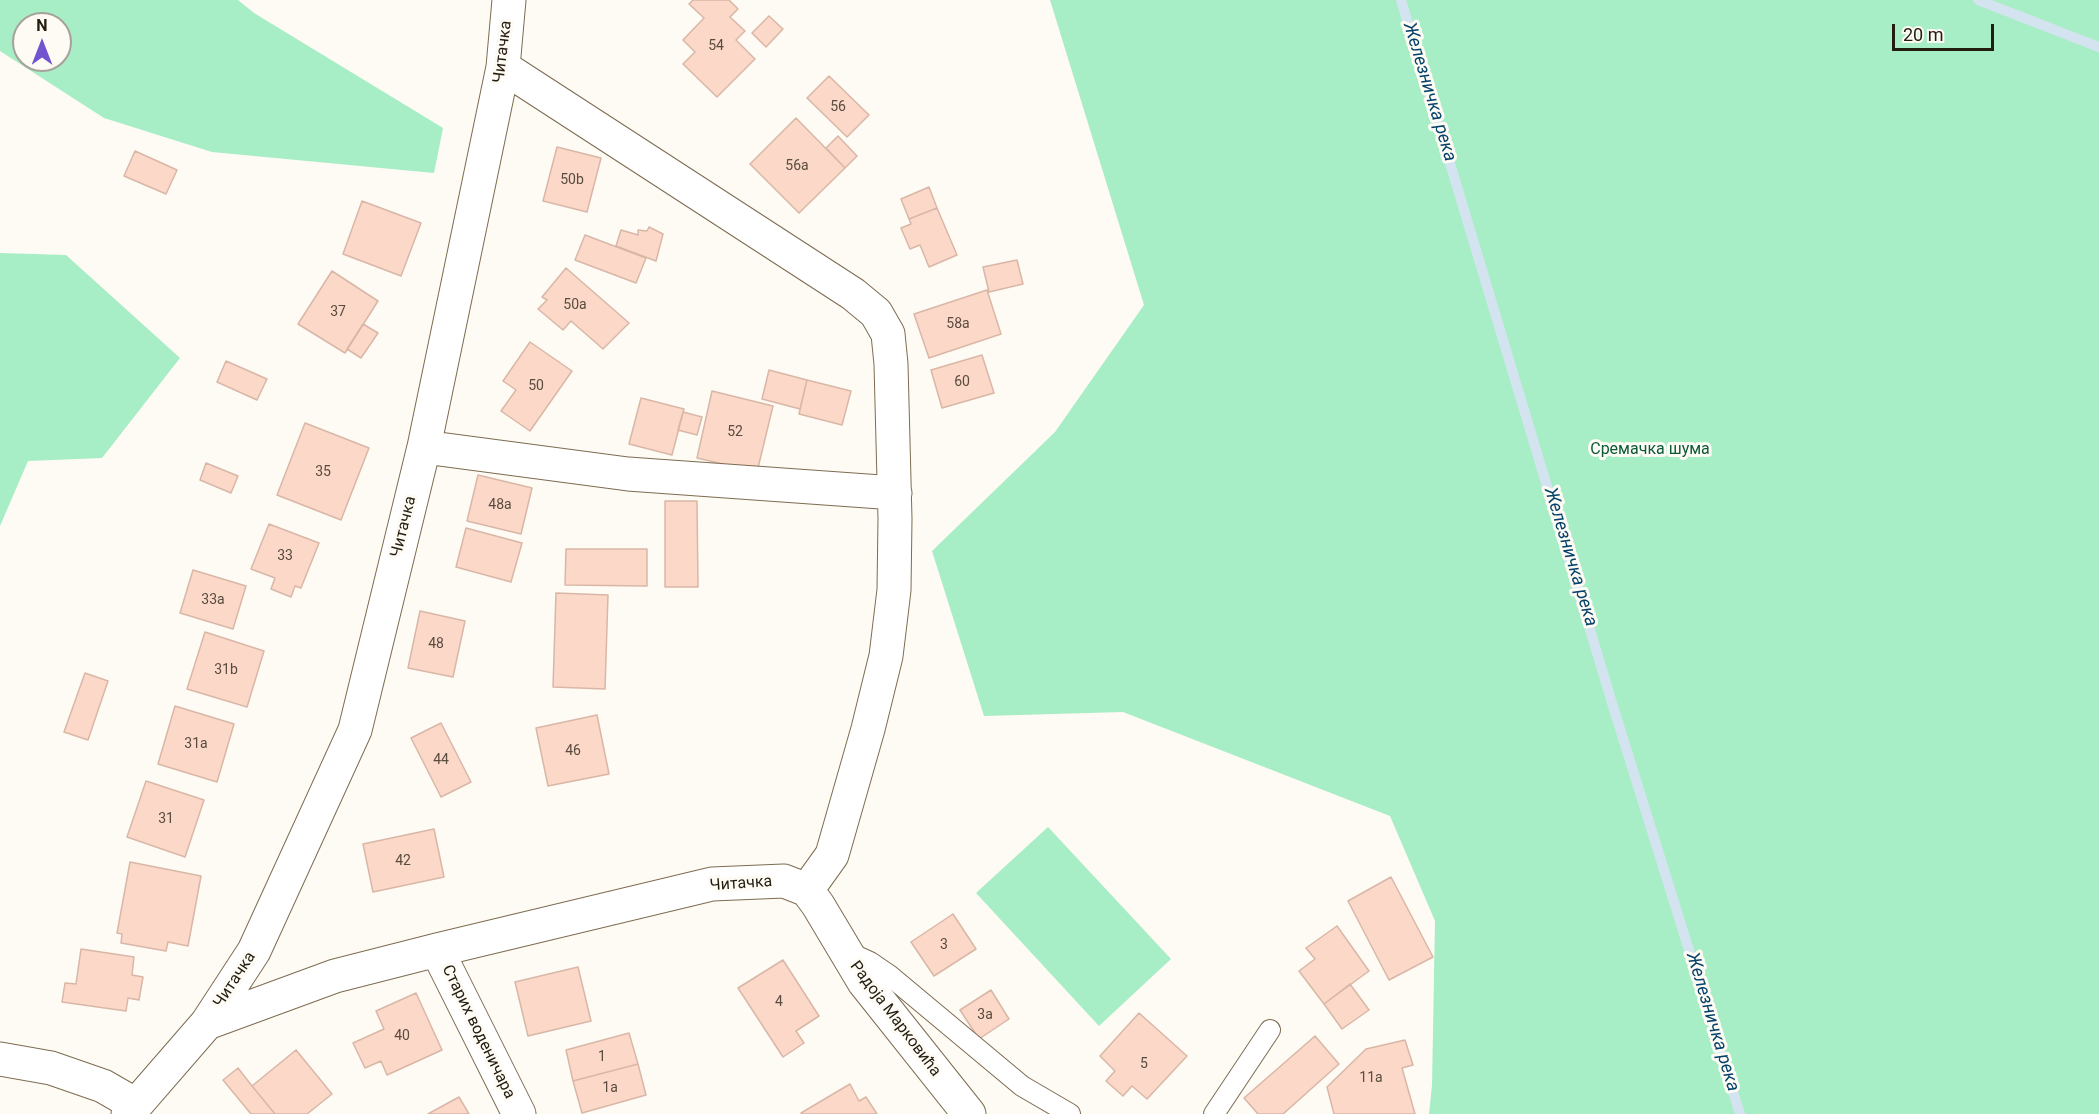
<!DOCTYPE html>
<html>
<head>
<meta charset="utf-8">
<style>
	body { margin:0 }
	#map { position:relative; width:2099px; height:1114px; overflow:hidden; background:#fefaf4; font-family:Roboto,sans-serif }
	canvas { display:block }
	.north { position:absolute; left:12px; top:12px; width:60px; height:60px; box-sizing:border-box; background:#fefaf4; border:2px solid #a6a199; border-radius:50%; rotate:0deg; font-size:16px; font-weight:700; line-height:24px; text-align:center; color:#231c11 }
	.north::after { content:''; display:block; margin:auto; width:21px; height:27px; background:#7254ce; clip-path:polygon(50% 0,100% 100%,50% 72%,0 100%) }
	.scale { position:absolute; left:1892px; top:24px; width:102px; height:27px; box-sizing:border-box; border:3px solid #231c11; border-top:0; padding-left:8px; font-size:18px; line-height:21px; white-space:nowrap; color:#231c11; -webkit-text-stroke:4px #fefaf4; paint-order:stroke }
</style>
</head>
<body>
<div id="map">
<canvas width="2099" height="1114"></canvas>
<div class="north">N</div>
<div class="scale">20 m</div>
</div>
<script>
const context = document.querySelector('canvas').getContext('2d');
context.lineJoin = 'round';
function fillPath(path, color) { context.fillStyle = color; context.fill(path, 'evenodd'); }
const shape = rows => new Path2D(rows.map(r => 'M' + r).join(''));
function strokePath(path, color, width, dash) { context.strokeStyle = color; context.lineWidth = width; context.lineCap = dash ? 'butt' : 'round'; context.setLineDash(dash || []); context.stroke(path); }
function write(font, color, halo, rows, align = 'center') {
  context.font = font + ' Roboto,sans-serif'; context.lineWidth = 6; context.setLineDash([]); context.textBaseline = 'middle'; context.strokeStyle = halo; context.fillStyle = color; for (const [text, x, y, turn = 0] of rows) {
    context.save(); context.translate(x, y); context.rotate((+turn || 0) * Math.PI / 180); context.textAlign = isNaN(turn) ? turn : align; if (halo) context.strokeText(text, 0, 0); context.fillText(text, 0, 0); context.restore();
  }
}
fillPath(shape([
	[0,0,238,0,254,13,443,128,434,173,212,152,104,118,0,51],
	[24,24,60,24,60,60,24,60],
	[1050,0,2099,0,2099,1114,1429,1114,1432,1085,1435,921,1390,816,1123,712,984,716,932,551,1055,432,1144,305],
	[0,253,66,255,180,358,102,458,28,461,0,526],
	[1048,827,1171,959,1099,1026,976,893]
]), '#a7edc5');
strokePath(shape([
	[1401,0,1612,703,1740,1114],
	[1978,0,2099,47]
]), '#d4e3f0', 10);
const building = shape([
	[693,0,729,0,738,9,730,17,745,31,736,40,755,59,717,97,683,64,695,52,683,40,704,18,689,4,693,0],
	[769,16,783,29,766,47,752,33,769,16],
	[829,76,869,115,847,137,807,98,829,76],
	[796,118,845,168,799,213,750,164,796,118],
	[838,136,857,156,845,168,826,148,838,136],
	[557,147,601,158,587,212,543,201,557,147],
	[135,151,177,170,166,194,124,176,135,151],
	[929,187,937,208,909,219,901,199,929,187],
	[362,201,421,223,401,276,343,254,362,201],
	[937,208,957,255,929,267,920,245,910,249,901,228,911,224,909,219,937,208],
	[649,227,663,234,656,261,616,246,621,230,638,235,638,230,647,231,649,227],
	[585,235,646,258,636,283,575,260,585,235],
	[1017,260,1023,284,989,292,983,267,1017,260],
	[566,268,629,323,603,349,571,321,563,330,538,309,547,300,542,297,566,268],
	[332,271,378,301,345,353,298,324,332,271],
	[987,290,1001,334,929,358,914,314,987,290],
	[363,324,378,333,361,358,347,349,363,324],
	[530,342,572,371,530,431,501,411,516,390,503,381,530,342],
	[982,355,994,393,942,408,931,370,982,355],
	[226,361,267,379,257,400,217,382,226,361],
	[769,370,807,380,800,409,762,399,769,370],
	[807,380,851,391,842,425,799,414,807,380],
	[712,391,773,406,757,472,697,458,712,391],
	[641,398,684,409,672,455,629,444,641,398],
	[683,412,702,417,697,435,678,430,683,412],
	[305,423,369,448,341,520,277,495,305,423],
	[206,463,238,476,231,493,200,480,206,463],
	[478,475,532,488,521,534,467,521,478,475],
	[665,501,697,501,698,587,665,587,665,501],
	[269,524,319,543,301,588,295,586,291,597,271,589,275,578,251,569,269,524],
	[466,528,522,543,511,582,456,567,466,528],
	[566,549,647,549,647,586,565,585,566,549],
	[193,570,246,586,233,629,180,613,193,570],
	[556,593,608,595,605,689,553,687,556,593],
	[420,611,465,621,453,677,408,668,420,611],
	[205,632,264,651,247,707,187,689,205,632],
	[85,673,108,681,88,740,64,732,85,673],
	[175,706,234,724,217,782,158,764,175,706],
	[597,715,609,774,548,786,536,728,597,715],
	[441,723,471,782,441,797,411,738,441,723],
	[146,781,204,800,185,857,127,837,146,781],
	[434,829,444,877,373,892,363,844,434,829],
	[130,862,201,876,188,946,168,942,166,951,121,943,122,934,117,933,130,862],
	[1391,877,1433,957,1389,980,1348,901,1391,877],
	[953,914,976,949,934,976,911,942,953,914],
	[1337,926,1369,971,1324,1004,1299,971,1315,959,1306,948,1337,926],
	[81,949,134,957,132,975,143,977,139,1000,128,998,126,1011,62,1002,65,983,76,984,81,949],
	[783,960,819,1016,796,1031,804,1043,783,1057,738,988,783,960],
	[578,967,591,1021,528,1036,515,982,578,967],
	[1350,984,1369,1010,1342,1029,1324,1004,1350,984],
	[991,990,1009,1019,979,1039,960,1010,991,990],
	[416,993,442,1050,387,1075,381,1061,365,1068,353,1043,384,1029,376,1011,416,993],
	[1139,1013,1187,1056,1147,1099,1132,1086,1123,1096,1106,1081,1115,1071,1100,1056,1139,1013],
	[629,1033,638,1064,573,1081,566,1050,629,1033],
	[1315,1036,1339,1064,1283,1114,1258,1114,1244,1098,1315,1036],
	[1405,1040,1413,1065,1402,1068,1415,1114,1334,1114,1327,1087,1366,1049,1405,1040],
	[296,1050,332,1094,307,1114,275,1114,252,1086,296,1050],
	[638,1064,646,1095,582,1113,573,1081,638,1064],
	[238,1068,252,1086,275,1114,251,1114,223,1080,238,1068],
	[850,1084,859,1101,866,1097,877,1114,802,1114,801,1113,850,1084],
	[459,1097,469,1114,428,1114,459,1097]
]);
fillPath(building, '#fbd8c8');
strokePath(building, '#d9b7a7', 1.5);
const service = shape([
	[848,952,870,962,889,975,1022,1086,1070,1114],
	[1214,1114,1270,1030]
]);
const minor = shape([
	[503,67,853,294,876,313,888,334,891,364,895,519,894,590,886,656,868,729,832,855,807,890],
	[424,447,628,474,895,493],
	[437,950,519,1114],
	[207,1023,335,976,437,950,712,884,784,881,807,890,818,905,864,982,969,1114],
	[0,1059,51,1068,103,1086,136,1105],
	[128,1114,207,1023,254,951,355,730,424,447,503,67,509,0]
]);
strokePath(service, '#7d6c51', 22);
strokePath(minor, '#7d6c51', 35);
strokePath(service, '#fff', 20);
strokePath(minor, '#fff', 33);
write('14px', '#594b3f', null, [
	["54",716,46],
	["56",838,107],
	["56a",797,166],
	["50b",572,180],
	["50a",575,305],
	["37",338,312],
	["58a",958,324],
	["60",962,382],
	["50",536,386],
	["52",735,432],
	["35",323,472],
	["48a",500,505],
	["33",285,556],
	["33a",213,600],
	["48",436,644],
	["31b",226,670],
	["31a",196,744],
	["46",573,751],
	["44",441,760],
	["31",166,819],
	["42",403,861],
	["3",944,945],
	["4",779,1002],
	["3a",985,1015],
	["40",402,1036],
	["1",602,1057],
	["5",1144,1064],
	["11a",1371,1078],
	["1a",610,1088]
]);
write('16px', '#231c11', '#fefaf4', [
	["Читачка",503,52,-83],
	["Читачка",404,527,-76],
	["Читачка",741,884,-4],
	["Читачка",235,980,-57],
	["Радоја Марковића",895,1019,53],
	["Старих воденичара",478,1032,64]
]);
write('16px', '#095a39', '#fefaf4', [
	["Сремачка шума",1650,450]
]);
write('italic 18px', '#04416b', '#fefaf4', [
	["Железничка река",1429,92,73],
	["Железничка река",1570,557,73],
	["Железничка река",1712,1022,73]
]);
</script>
</body>
</html>
